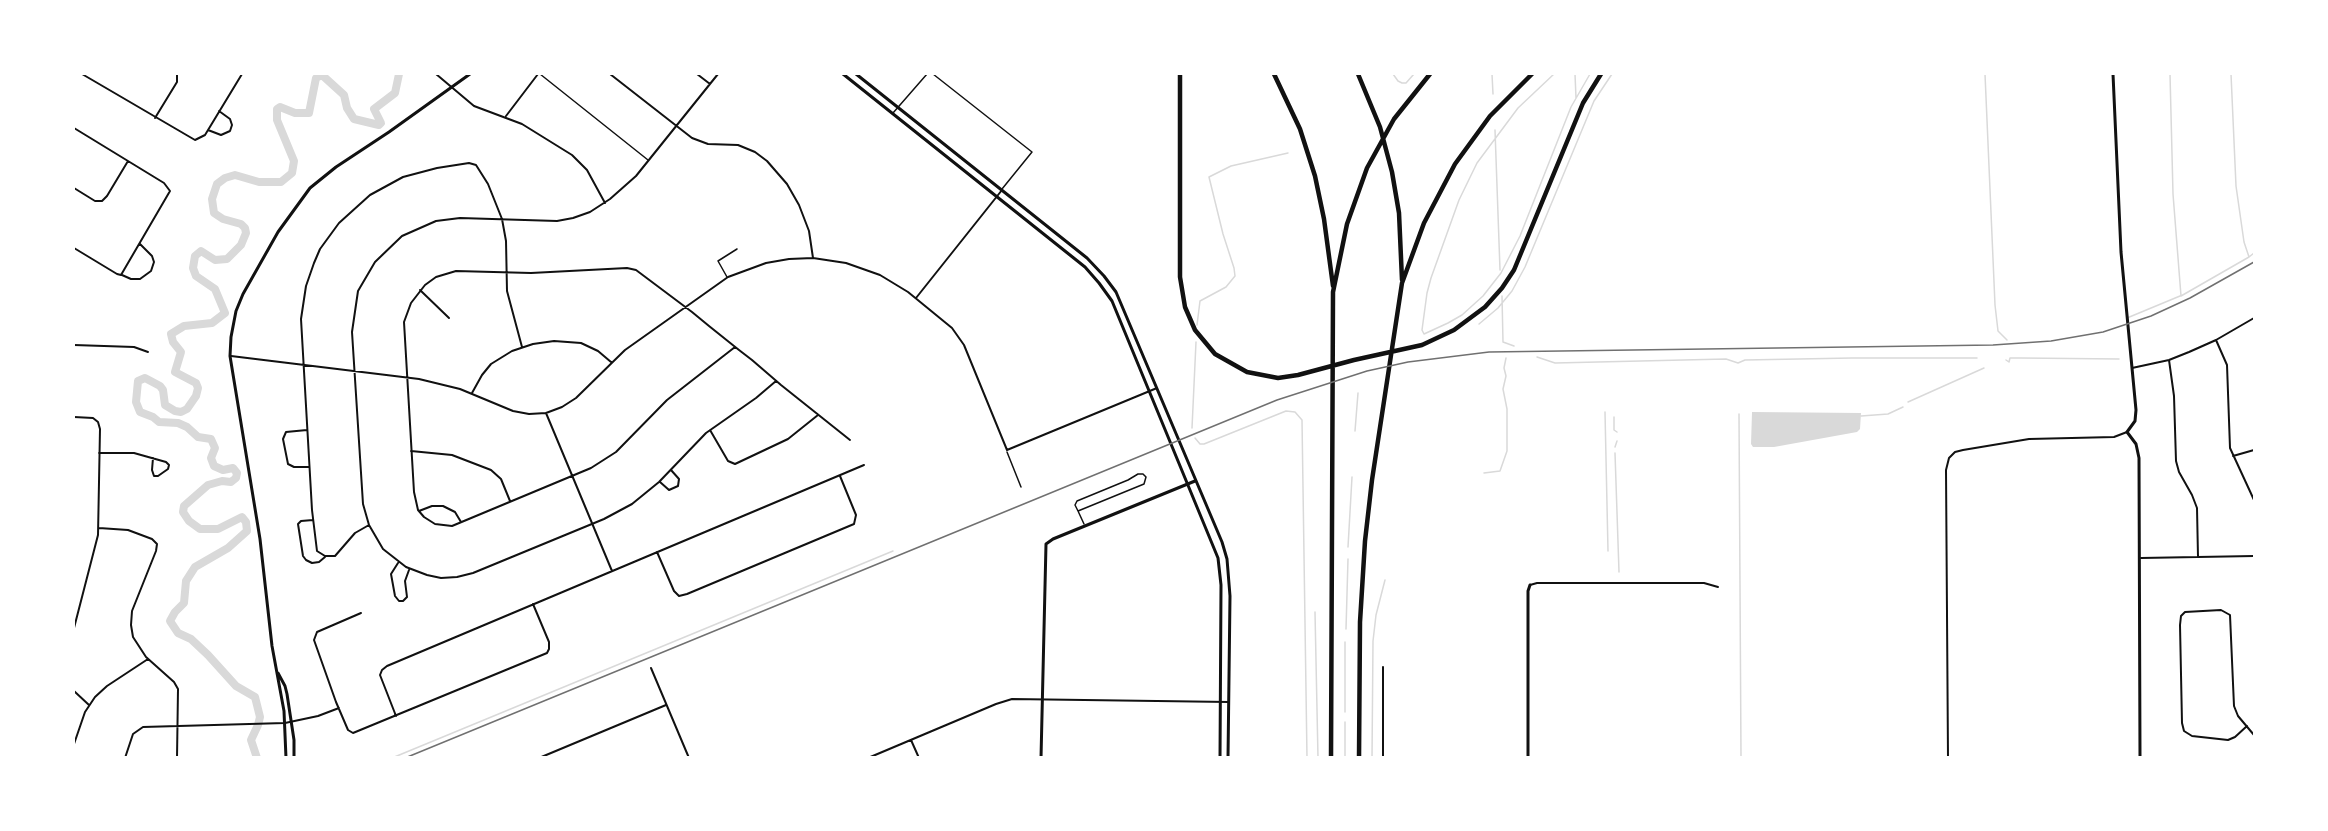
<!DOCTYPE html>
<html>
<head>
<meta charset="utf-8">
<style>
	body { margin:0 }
	#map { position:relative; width:2328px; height:831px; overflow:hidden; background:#fff; font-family:Montserrat,sans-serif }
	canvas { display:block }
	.frame { position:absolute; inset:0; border:75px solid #fff; pointer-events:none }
</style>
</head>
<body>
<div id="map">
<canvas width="2328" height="831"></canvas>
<div class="frame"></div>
</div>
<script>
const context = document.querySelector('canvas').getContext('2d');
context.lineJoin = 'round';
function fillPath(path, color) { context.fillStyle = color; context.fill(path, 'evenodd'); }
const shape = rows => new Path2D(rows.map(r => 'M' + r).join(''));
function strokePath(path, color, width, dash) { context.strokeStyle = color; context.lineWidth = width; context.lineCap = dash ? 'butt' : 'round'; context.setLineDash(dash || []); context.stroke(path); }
fillPath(shape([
	[1752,412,1861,413,1860,429,1857,432,1774,447,1753,447,1751,444]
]), '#d9d9d9');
strokePath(shape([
	[1393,74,1398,81,1402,83,1406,83,1414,74],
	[1492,74,1493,94],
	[1554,74,1518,108,1477,163,1459,200,1431,278,1427,293,1422,330,1424,334,1448,323,1462,315,1483,296,1501,273,1520,236,1571,107,1590,74],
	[1575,74,1576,98],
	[1985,74,1995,305,1998,331,2007,340],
	[2170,74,2173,194,2181,296,2249,257,2244,242,2236,186,2231,74],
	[1495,130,1500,270],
	[2249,257,2254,253],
	[1502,296,1503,342,1514,346],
	[2127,318,2180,296],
	[1479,324,1498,308,1512,291,1525,267,1594,101,1612,74],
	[1197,325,1200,301,1226,287,1235,276,1234,268,1223,234,1209,177,1231,166,1288,153],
	[1537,357,1555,363,1726,359,1738,363,1745,360,1852,358,1977,358],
	[2006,360,2009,362,2010,358,2021,358,2119,359],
	[1908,402,1984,368],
	[1605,412,1608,551],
	[1739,414,1741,758],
	[1861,416,1888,414,1903,407],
	[1614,417,1614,430,1617,432],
	[1192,428,1196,342],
	[1355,431,1358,393],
	[1195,438,1200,444,1204,444,1286,411,1295,412,1302,420,1307,758],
	[1615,447,1617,441],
	[1615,453,1619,572],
	[1484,473,1500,471,1507,451,1507,409,1503,389,1506,376,1504,368,1506,358],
	[1348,547,1352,477],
	[1315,612,1318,758],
	[1346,629,1348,559],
	[1345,642,1345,712],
	[1345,722,1345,758],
	[392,758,893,551],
	[1372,758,1373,641,1376,615,1385,580]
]), '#d9d9d9', 1.5);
strokePath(shape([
	[257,758,251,740,258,725,260,717,255,697,236,686,208,655,191,639,178,633,170,621,175,612,184,603,186,581,195,567,228,548,247,531,246,522,242,517,218,529,200,529,189,521,183,512,184,506,208,485,222,481,231,482,236,478,237,473,233,468,223,470,214,466,211,458,215,448,211,439,198,437,187,427,178,423,159,422,153,417,140,412,136,402,138,381,145,378,160,386,163,390,165,405,175,411,181,412,187,409,196,396,198,388,196,383,175,372,181,352,173,342,171,334,184,326,212,323,225,313,215,289,196,276,193,268,195,256,201,251,215,260,227,259,241,245,246,233,245,228,241,224,223,219,214,213,212,199,217,184,225,178,235,175,259,182,281,182,292,173,294,161,277,120,277,109,280,107,295,113,309,113,316,78,322,75,344,95,347,108,354,119,379,125,381,123,374,109,395,93,399,74]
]), '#d9d9d9', 8);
strokePath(shape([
	[540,74,648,160],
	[933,74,1032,152,1002,189],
	[893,113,927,74],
	[727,277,718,261,737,249],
	[1007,452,1021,487],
	[1078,511,1144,484,1146,477,1143,474,1138,474,1128,480,1077,501,1075,505,1078,511,1084,524]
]), '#111', 1.5);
strokePath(shape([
	[82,74,195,140,205,135,242,74],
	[436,74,474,106,522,124,572,155,587,170,605,203],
	[610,74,692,138,708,144,738,145,755,152,767,161,787,184,799,205,809,231,813,258],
	[697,74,710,84],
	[718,74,636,176,610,199,590,212,573,218,557,221,460,218,436,221,402,236,375,262,358,291,352,332,363,504,369,525,383,549,406,567,427,575,441,578,457,577,473,573,604,519,632,504,659,482,706,433,756,398,776,381],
	[506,116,538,74],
	[155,118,177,82,177,74],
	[74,128,164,183,170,191,121,275,117,274,74,248],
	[208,130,221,135,230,131,232,125,230,119,219,111],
	[74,188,95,201,102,201,107,196,128,161],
	[122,275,131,279,140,279,151,271,154,262,152,256,140,244],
	[420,290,449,318],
	[916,298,1002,190],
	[2216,340,2227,365,2230,448,2254,500],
	[74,345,134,347,148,352],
	[735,347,667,400,616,452,591,468,452,526,435,524,424,517,418,510,414,492,404,322,411,303,425,285,436,277,456,271,531,273,627,268,636,270,692,312,709,326,739,350,752,360,781,385,850,440],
	[231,356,419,379,460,389,513,411,529,414,546,413,562,407,576,398,625,350,728,277,766,263,789,259,813,258,846,263,880,275,908,292,952,328,964,345,1007,450,1157,388],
	[2169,360,2174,396,2176,461,2179,472,2192,495,2197,508,2198,557],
	[2132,368,2169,360,2189,352,2216,340,2254,318],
	[472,393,482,375,491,364,512,351,533,344,554,341,581,343,598,351,611,362],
	[546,413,612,571],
	[74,417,93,418,98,422,100,429,98,535,74,628],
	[307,430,286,432,283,439,288,464,294,467,309,467],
	[710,430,728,461,735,464,788,439,818,415],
	[411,451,452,455,491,470,501,479,510,501],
	[99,453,134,453,166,462,169,465,168,469,158,476,154,476,152,470,153,458],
	[2233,456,2254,450],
	[660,482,669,490,678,486,679,479,671,470],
	[419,511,432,506,443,506,455,512,461,522],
	[313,520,301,521,298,524,303,556,306,560,312,563,319,562,325,557],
	[369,525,355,533,335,556,325,556,317,551,312,510,301,319,306,286,314,263,320,249,339,223,370,195,403,177,437,168,469,163,476,165,488,184,502,219,506,241,507,291,522,347],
	[99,528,128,530,152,539,157,544,156,551,132,611,131,625,133,637,146,657,174,682,178,689,177,758],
	[657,552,674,591,679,596,687,594,854,524,856,515,840,476],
	[2141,558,2254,556],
	[398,563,391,574,395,596,399,601,403,601,407,597,405,581,409,570],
	[1530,585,1537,583,1704,583,1718,587],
	[361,613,317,632,314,640,336,702,348,730,353,733,547,653,549,649,549,642,533,604],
	[651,668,689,758],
	[74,691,89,705],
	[396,716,380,675,382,670,387,666,864,465],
	[2247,726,2235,737,2228,740,2192,736,2184,731,2182,723,2180,625,2181,616,2185,612,2221,610,2230,615,2234,706,2238,716,2254,735],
	[911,740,919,758],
	[74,744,85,712,95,697,107,686,148,659],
	[125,758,133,734,143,727,285,723,318,716,339,708],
	[539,758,666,705],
	[868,758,996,704,1012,699,1229,702],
	[1383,758,1383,667],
	[1948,758,1946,470,1949,458,1955,452,1963,450,2029,439,2114,437,2127,432]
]), '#111', 2);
strokePath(shape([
	[2113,74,2121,252,2136,410,2135,421,2127,432,2136,444,2139,458,2140,758],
	[1041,758,1046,544,1053,539,1195,481],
	[1528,758,1528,591,1530,585]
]), '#111', 3);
strokePath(shape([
	[843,74,1085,267,1099,283,1112,301,1218,558,1221,585,1220,758],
	[856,74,1087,258,1104,276,1116,292,1222,542,1227,559,1230,596,1228,758],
	[278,673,285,686,287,694,294,740,294,758],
	[286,758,284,711,272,646,260,539,230,356,231,337,236,311,243,294,278,232,310,188,336,167,389,132,470,74]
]), '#111', 3);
strokePath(shape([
	[1180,74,1180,277,1185,307,1195,330,1215,354,1247,372,1278,378,1298,375,1354,360,1422,345,1454,330,1485,307,1502,288,1514,270,1583,103,1601,74],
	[1274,74,1300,129,1315,176,1324,219,1333,286],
	[1358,74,1380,127,1392,172,1399,213,1402,280],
	[1331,758,1333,292,1347,224,1367,168,1394,119,1430,74],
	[1359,758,1360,622,1365,541,1372,480,1402,283,1424,223,1455,164,1490,116,1532,74]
]), '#111', 4.5);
strokePath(shape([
	[405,758,1277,400,1367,371,1408,362,1489,352,1993,345,2051,341,2103,332,2151,316,2190,298,2254,262]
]), '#707070', 1.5);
</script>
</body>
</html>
